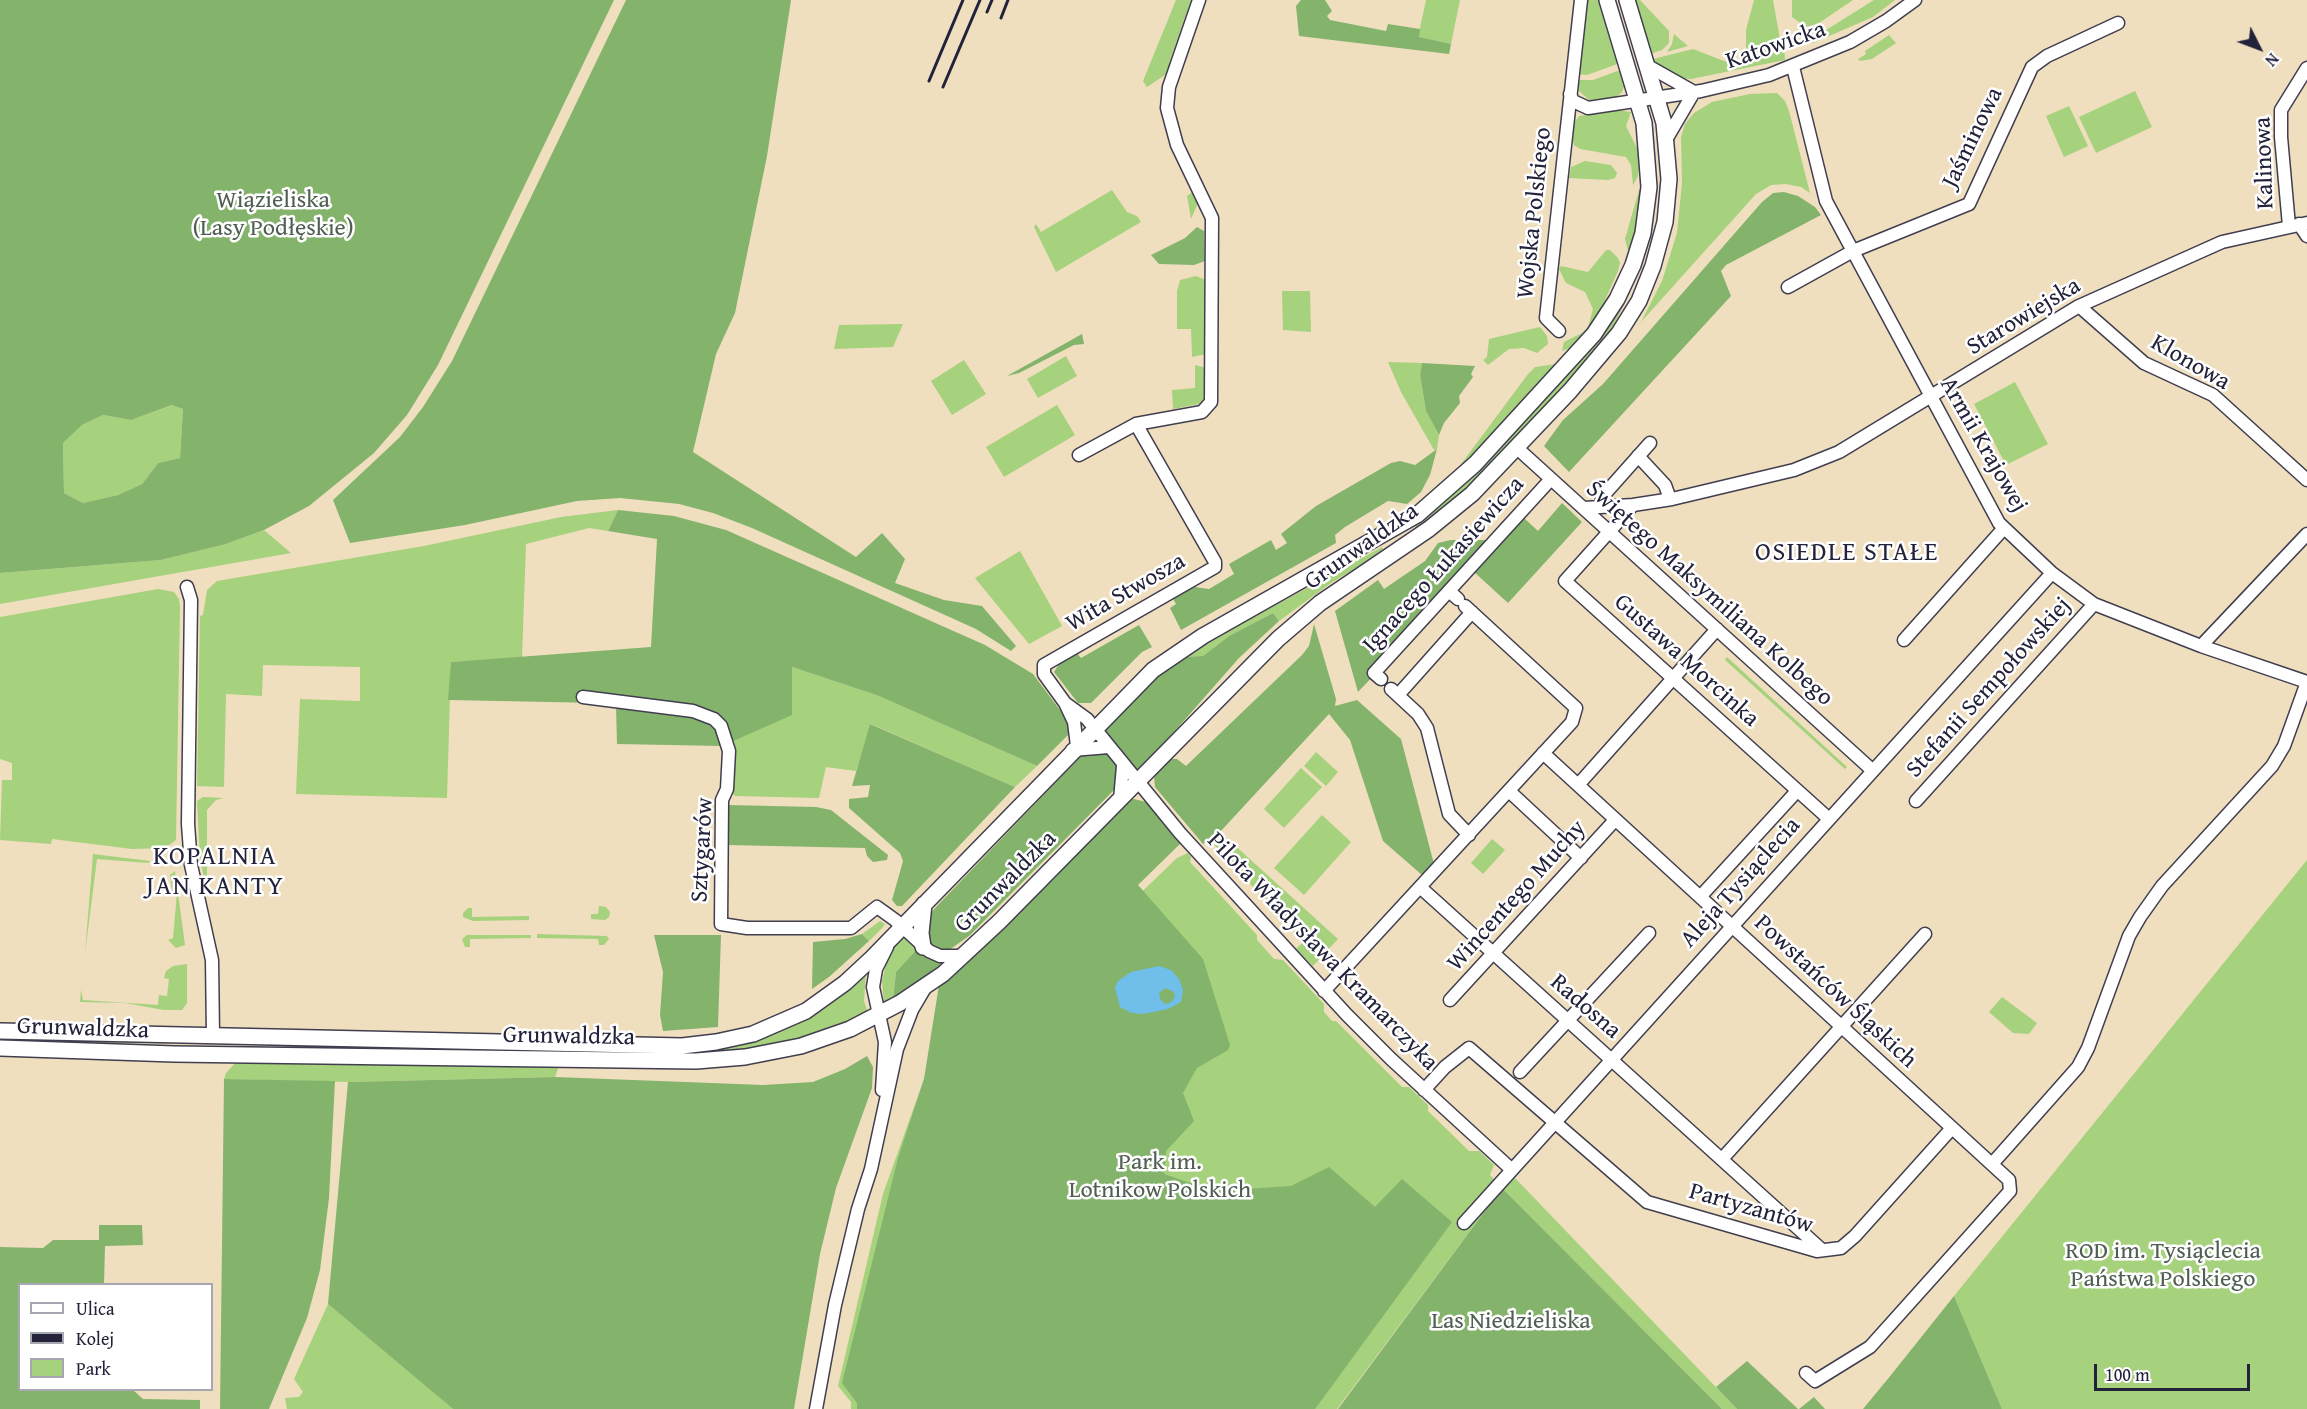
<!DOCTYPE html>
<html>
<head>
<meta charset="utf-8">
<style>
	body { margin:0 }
	#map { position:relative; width:2307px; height:1409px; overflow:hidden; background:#efdfbf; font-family:"Gentium Book Plus",serif }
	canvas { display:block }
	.legend { position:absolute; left:18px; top:1283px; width:195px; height:108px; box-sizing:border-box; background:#fff; border:2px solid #a7a7b1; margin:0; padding:8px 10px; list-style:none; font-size:18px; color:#22223b }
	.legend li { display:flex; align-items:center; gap:12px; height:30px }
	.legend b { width:30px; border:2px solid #a7a7b1 }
	.north { position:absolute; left:2229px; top:18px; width:60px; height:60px; -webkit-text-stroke:4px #fff; paint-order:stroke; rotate:132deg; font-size:16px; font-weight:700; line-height:24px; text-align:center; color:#22223b }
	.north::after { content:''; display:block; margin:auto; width:21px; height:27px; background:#22223b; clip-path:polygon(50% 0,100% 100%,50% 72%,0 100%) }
	.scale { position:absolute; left:2094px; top:1364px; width:156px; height:27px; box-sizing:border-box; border:3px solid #22223b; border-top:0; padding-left:8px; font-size:18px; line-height:21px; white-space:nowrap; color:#22223b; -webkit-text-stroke:4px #fff; paint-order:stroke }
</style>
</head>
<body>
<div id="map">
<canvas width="2307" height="1409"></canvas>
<ul class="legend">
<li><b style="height:8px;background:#fff"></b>Ulica</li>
<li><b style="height:8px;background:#22223b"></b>Kolej</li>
<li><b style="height:16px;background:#a6d17d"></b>Park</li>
</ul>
<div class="north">N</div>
<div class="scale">100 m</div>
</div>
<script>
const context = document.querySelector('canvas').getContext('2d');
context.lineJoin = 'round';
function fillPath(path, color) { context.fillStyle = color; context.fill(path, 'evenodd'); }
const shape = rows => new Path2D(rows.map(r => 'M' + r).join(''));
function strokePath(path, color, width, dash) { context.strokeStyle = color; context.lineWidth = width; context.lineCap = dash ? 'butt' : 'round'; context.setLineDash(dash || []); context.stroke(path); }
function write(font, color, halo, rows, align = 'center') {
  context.font = font + ' "Gentium Book Plus",serif'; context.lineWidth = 5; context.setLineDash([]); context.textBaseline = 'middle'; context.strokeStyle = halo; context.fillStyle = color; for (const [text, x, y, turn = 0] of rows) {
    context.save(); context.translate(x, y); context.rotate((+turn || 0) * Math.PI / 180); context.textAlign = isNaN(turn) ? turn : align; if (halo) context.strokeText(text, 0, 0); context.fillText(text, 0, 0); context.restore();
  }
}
fillPath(shape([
	[1176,0,1191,0,1169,63,1171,67,1165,75,1147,87,1143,81],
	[1426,0,1460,0,1451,44,1418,37],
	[1585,0,1601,0,1620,63,1587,75,1577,74],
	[1633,0,1640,0,1669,31,1669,43,1662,50,1650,54],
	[1754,0,1773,0,1780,39,1765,53,1746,58,1746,30],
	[1792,0,1853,0,1819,23,1806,27,1792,17],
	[1874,0,1895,0,1873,17,1813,43,1807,42],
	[1674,34,1688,46,1667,52,1672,44],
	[1889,35,1896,43,1872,59,1860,61,1858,59,1866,54,1865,51],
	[1784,45,1785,60,1691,79,1677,78,1659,67,1653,59,1693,49,1724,61,1747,62,1769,56],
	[1623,69,1625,84,1622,92,1615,98,1589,100,1577,89,1577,80,1593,80],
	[2135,91,2152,127,2096,153,2079,117],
	[1777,93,1785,101,1789,111,1810,193,1801,187,1786,184,1771,185,1756,194,1641,322,1662,281,1677,233,1682,183,1681,137,1685,124,1694,113,1712,102,1750,94],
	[2069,106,2088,146,2064,157,2046,116],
	[1617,110,1631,112,1626,126,1638,150,1639,167,1638,176,1633,185,1631,165,1626,157,1580,149,1574,145,1571,136,1572,126,1579,116],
	[1585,161,1611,165,1617,173,1615,178,1608,180,1569,178,1571,167],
	[1643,187,1639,225,1629,255,1625,239,1639,190],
	[1112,190,1127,212,1137,216,1141,222,1056,272,1034,227,1036,224,1041,232],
	[1194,191,1198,203,1191,219,1187,196],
	[1606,250,1610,250,1618,258,1620,263,1618,271,1597,318,1576,346,1562,351,1564,342,1582,333,1588,327,1593,309,1585,292,1566,283,1559,269,1561,266,1588,272],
	[1196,276,1206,280,1208,290,1204,293,1204,336,1207,339,1206,354,1192,357,1191,329,1177,329,1177,291,1180,280],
	[1282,291,1310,291,1311,332,1283,330],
	[1631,291,1612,328,1566,387,1472,486,1417,530,1414,524,1485,464,1590,349],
	[903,324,893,347,834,349,839,325],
	[1540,327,1547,336,1548,344,1537,353,1524,348,1509,349,1488,365,1483,360,1487,357,1489,339],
	[1066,356,1077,376,1038,398,1027,379],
	[964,360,986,394,952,415,931,381],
	[1388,362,1422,363,1420,375,1426,411,1439,435,1437,449,1434,450,1401,392],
	[1556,364,1557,366,1472,458,1453,475,1528,374,1535,367],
	[1195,365,1206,368,1206,398,1199,404,1173,409,1172,390,1195,388],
	[2015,382,2048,444,2006,465,1974,404],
	[173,405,183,409,180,458,158,463,142,484,118,495,83,503,64,493,63,443,82,425,103,415,131,420],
	[1057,405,1075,435,1004,477,986,447],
	[618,510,608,531,589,528,526,544,522,658,451,662,447,798,296,794,300,699,360,701,360,667,263,665,262,696,226,694,224,787,197,786,200,616,203,615,207,590,217,581,424,546,561,517],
	[264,530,291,553,0,604,0,573,161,560,226,544],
	[1382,547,1384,551,1331,583,1279,621,1273,613,1229,636,1203,656,1181,657],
	[1020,551,1062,626,1029,644,975,578],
	[158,589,174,592,179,599,180,607,176,840,165,848,132,849,52,839,51,844,0,840,2,780,12,780,12,763,0,759,0,617],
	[1727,657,1847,767,1845,769,1725,660],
	[792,667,879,696,1037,766,1015,787,871,724,856,771,826,767,819,798,735,796,732,793,722,746],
	[1316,752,1338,772,1326,786,1304,766],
	[1301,768,1322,787,1284,828,1264,809],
	[203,797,224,798,216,800,207,810,207,878,204,878,200,858,197,801],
	[1322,815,1351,842,1304,895,1274,868],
	[1220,832,1338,939,1313,966,1296,949,1303,942,1209,839],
	[1492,839,1505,850,1483,874,1471,863],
	[1188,853,1191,857,1190,862,1257,935,1257,940,1274,959,1283,960,1324,1004,1324,1012,1332,1021,1336,1021,1402,1087,1409,1087,1428,1105,1428,1111,1469,1151,1479,1151,1494,1165,1490,1175,1502,1188,1515,1178,1737,1409,1722,1409,1502,1188,1337,1409,851,1409,851,1402,838,1386,883,1194,924,1079,931,1047,1076,955,1177,858],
	[93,854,150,861,148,863,97,859,85,953],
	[2307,860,2307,1409,2002,1409,1954,1296],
	[175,871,185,945,176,948,168,940,173,938,177,893,172,892,170,875],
	[599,906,606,907,610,912,609,917,605,920,591,919,591,914,598,914],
	[468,908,472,908,472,917,529,916,529,920,473,921,463,917,463,913],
	[880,921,885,924,883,927,869,941,862,934],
	[537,934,607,936,609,939,604,945,599,945,598,939,537,938],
	[467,935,531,935,531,938,470,939,470,947,465,947,462,939],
	[902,936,917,949,896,972,893,999,884,1005,882,981,886,964,892,949],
	[187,964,187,1003,182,1010,164,1010,125,1003,80,1002,81,990,83,1000,158,1005,159,995,167,996,169,979,164,978,166,971,173,966],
	[866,972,864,1001,868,1013,839,1026,790,1042,741,1051,668,1055,740,1045,764,1038,813,1014,839,997],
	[2002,997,2037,1023,2029,1034,2013,1033,1989,1012],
	[0,1037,185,1041,186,1043,43,1044,0,1042],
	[236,1062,559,1066,555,1077,348,1082,224,1079,226,1073],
	[328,1304,426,1386,453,1409,287,1409,285,1398,299,1397,303,1392,294,1379]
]), '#a6d17d');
fillPath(shape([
	[0,0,614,0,438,365,407,415,374,453,309,506,264,530,226,544,161,560,0,573],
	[172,405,183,409,180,458,158,463,142,484,118,495,83,503,64,493,63,443,82,425,103,415,131,420],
	[626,0,791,0,767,156,735,313,716,354,693,452,856,557,882,533,905,559,895,583,944,600,982,606,1016,646,1011,651,976,629,752,528,713,513,679,504,620,498,577,501,465,525,350,543,333,500,400,437,423,407,452,361],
	[1301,0,1325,0,1332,11,1327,16,1330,20,1386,31,1388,24,1420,29,1419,37,1451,44,1449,54,1299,36,1296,6],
	[1784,192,1798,196,1815,207,1821,215,1726,265,1721,271,1731,296,1569,472,1544,446,1563,420,1603,384,1762,202,1773,193],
	[1197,227,1204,231,1205,261,1194,265,1159,264,1151,255,1185,238],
	[1082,334,1084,344,1074,345,1019,373,1007,376],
	[1422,363,1475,366,1471,374,1473,377,1459,396,1460,403,1444,423,1439,435,1426,411,1420,375],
	[1437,449,1430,475,1421,492,1407,504,1388,501,1345,527,1335,535,1336,543,1181,630,1170,608,1176,604,1172,597,1195,587,1209,589,1234,574,1229,564,1271,540,1276,550,1287,543,1281,534,1316,506,1391,463,1400,461,1415,465],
	[1562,503,1582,522,1508,603,1473,571,1358,692,1335,611,1378,580,1384,589,1425,561,1438,543,1451,540,1504,540,1524,518,1538,531],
	[618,510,674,516,726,530,985,645,1033,674,1069,722,1071,732,1037,766,879,696,792,667,792,715,722,746,617,744,616,706,600,703,448,700,451,662,651,647,657,539,608,531],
	[1273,613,1279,621,1239,658,1138,773,1100,730,1150,681,1181,657,1203,656,1229,636],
	[1314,624,1336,699,1335,706,1357,700,1401,739,1434,864,1422,875,1383,841,1350,740,1329,714,1220,832,1203,844,1155,787,1154,776,1165,763,1171,759,1177,759,1186,766,1302,655,1309,646],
	[1139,625,1152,647,1142,652,1091,703,1078,703,1054,672,1059,664,1058,662,1076,652,1081,658],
	[870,724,1015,787,902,906,897,906,892,900,903,861,900,853,849,808,849,799,868,797,870,785,852,786],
	[1101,751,1111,757,1118,766,1115,789,969,936,949,950,941,950,934,947,928,941,928,916,937,906,1081,756,1085,752],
	[1134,799,1146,802,1182,842,1138,885,1203,959,1230,1045,1228,1050,1197,1068,1183,1093,1194,1121,1166,1151,1164,1174,1214,1191,1291,1186,1329,1167,1375,1207,1402,1179,1452,1222,1315,1409,857,1409,857,1403,842,1383,898,1158,924,1079,939,985,1129,800],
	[728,805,816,807,831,810,888,855,887,860,873,862,867,856,865,848,727,845],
	[862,934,869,941,829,977,812,989,813,942,845,939],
	[654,935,721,935,718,1027,663,1031,660,1015,663,972],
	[917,949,929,959,945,962,893,999,896,972],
	[867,1056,873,1067,872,1088,836,1188,820,1254,794,1409,453,1409,328,1304,348,1082,555,1077,763,1085,813,1082,845,1069],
	[224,1079,335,1081,329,1198,320,1270,307,1318,269,1409,220,1409],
	[1502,1188,1722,1409,1338,1409],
	[99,1225,142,1225,143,1245,105,1246,104,1284,20,1284,20,1390,133,1390,143,1399,200,1400,200,1409,0,1409,0,1247,43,1248,53,1240,99,1240],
	[1954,1296,2002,1409,1863,1409,1891,1375],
	[1747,1361,1798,1409,1737,1409,1716,1387],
	[1814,1397,1825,1409,1799,1409]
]), '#84b36c');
fillPath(shape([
	[1159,966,1171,970,1179,979,1183,990,1181,1002,1168,1009,1143,1014,1132,1013,1120,1007,1115,988,1118,981,1131,972],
	[1165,988,1174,992,1175,997,1170,1003,1165,1004,1160,999,1159,993]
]), '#70beea');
const minor = shape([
	[1648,66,1694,92],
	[1793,67,1826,201,1999,523,2052,573,2094,604,2201,646,2307,682],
	[1570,94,1573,101,1588,108,1701,91,1769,75,1850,42,1886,21,1915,0],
	[1667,138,1694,92],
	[2299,224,2307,236],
	[2289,226,2281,137,2281,110,2307,68],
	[1788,287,1853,251,1969,204,2032,67,2047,56,2118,23],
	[2079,306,2144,363,2213,395,2307,480],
	[1559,331,1546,318,1581,0],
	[1517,448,1872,770],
	[1079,455,1136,424,1202,412,1211,402,1212,218,1177,145,1167,108,1169,87,1199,0],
	[1638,456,1665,485,1670,499],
	[1633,505,1565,581,1828,818],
	[1602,507,1602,497,1650,443],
	[1584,508,1633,505,1672,499,1794,470,1839,452,2079,306,2222,242,2307,223],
	[187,587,191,600,188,824,191,865,212,960,213,1035],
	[1449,591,1458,599],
	[1904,640,2004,528],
	[2201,646,2307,534],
	[1381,679,1374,673,1551,479],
	[1391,689,1418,714,1427,728,1449,814,1469,835],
	[1398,695,1472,612],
	[583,697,693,711,714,719,721,726,729,751,727,789,722,800,721,924,747,928,851,928,877,907,895,920,929,951,940,956,963,956],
	[1065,703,1087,719,1180,833,1347,1015,1391,1059,1511,1169],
	[1077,746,1074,722,1065,703,1044,674,1044,665,1215,567,1215,562,1136,424],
	[1072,750,1109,747],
	[1543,753,2009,1180,2010,1191,1870,1347,1815,1381,1806,1373],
	[1578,785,1717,629],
	[1509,791,1581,858],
	[1120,800,1123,766],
	[1916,801,2094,604],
	[1420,887,1822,1250],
	[1700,897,1797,791],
	[1324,991,1572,722,1576,708,1465,606],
	[1450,1000,1615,820],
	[1520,1072,1649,933],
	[882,1090,885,1042,873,987,876,969,887,947],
	[1424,1090,1445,1067,1469,1048,1647,1202,1817,1251,1841,1248,1855,1236,1952,1128],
	[1722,1159,1925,934],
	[1992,1164,2078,1067,2088,1048,2129,936,2140,917,2162,886,2272,766,2284,746,2307,682],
	[1464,1223,2052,573],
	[816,1409,835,1305,858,1209,871,1169,897,1049,912,1010,925,988]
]);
const major = shape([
	[923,947,921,933,924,904],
	[0,1031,682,1046,716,1042,753,1034,806,1011,845,983,872,958,1153,670,1203,636,1417,515,1475,464,1594,334,1617,299,1633,265,1643,233,1649,187,1644,123,1607,0],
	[0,1048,174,1054,696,1061,745,1057,801,1046,850,1029,900,1003,943,974,1000,921,1278,639,1320,603,1429,529,1472,494,1570,391,1619,333,1639,301,1653,266,1665,222,1669,179,1664,123,1627,0]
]);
strokePath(minor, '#413e4f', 15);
strokePath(major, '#413e4f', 18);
strokePath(minor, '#fff', 12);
strokePath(major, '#fff', 15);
strokePath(shape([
	[987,12,992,0],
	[1001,18,1008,0],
	[929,81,963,0],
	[943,87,980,0]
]), '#22223b', 3);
write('24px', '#22223b', '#fff', [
	["Katowicka",1776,46,-19],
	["Jaśminowa",1973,138,-64],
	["Kalinowa",2265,163,-92],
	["Wojska Polskiego",1535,213,-84],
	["Starowiejska",2024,317,-31],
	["Klonowa",2190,363,30],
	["Armii Krajowej",1983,445,60],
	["Grunwaldzka",1362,547,-35],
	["Ignacego Łukasiewicza",1444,565,-48],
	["Wita Stwosza",1126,593,-30],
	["Świętego Maksymiliana Kolbego",1709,594,42],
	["Gustawa Morcinka",1686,661,42],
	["Stefanii Sempołowskiej",1989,688,-48],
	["Sztygarów",703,850,-87],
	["Grunwaldzka",1006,882,-45],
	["Aleja Tysiąclecia",1741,883,-48],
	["Wincentego Muchy",1517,896,-48],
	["Pilota Władysława Kramarczyka",1322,952,46],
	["Powstańców Śląskich",1835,992,43],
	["Radosna",1585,1007,41],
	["Grunwaldzka",83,1029,2],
	["Grunwaldzka",569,1037,1],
	["Partyzantów",1751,1209,16]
]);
write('24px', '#505f52', '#fff', [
	["Wiązieliska",273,201],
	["(Lasy Podłęskie)",273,229],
	["Park im.",1160,1163],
	["Lotnikow Polskich",1160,1191],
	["ROD im. Tysiąclecia",2163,1252],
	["Państwa Polskiego",2163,1280],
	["Las Niedzieliska",1511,1322]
]);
context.letterSpacing = '1.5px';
write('26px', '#22223b', '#fff', [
	["OSIEDLE STAŁE",1847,553],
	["KOPALNIA",215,857],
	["JAN KANTY",215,887]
]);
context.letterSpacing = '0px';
</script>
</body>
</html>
